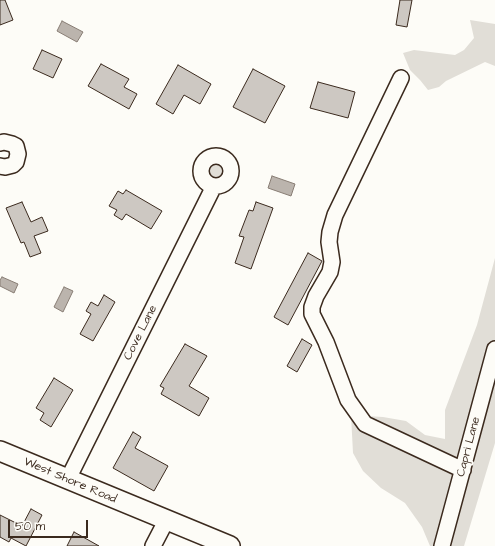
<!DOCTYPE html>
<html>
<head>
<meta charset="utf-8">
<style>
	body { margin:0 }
	#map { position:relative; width:495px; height:546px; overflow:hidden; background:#fdfcf7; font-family:"Architects Daughter",sans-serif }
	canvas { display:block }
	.scale { position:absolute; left:8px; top:520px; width:80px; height:18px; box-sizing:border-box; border:2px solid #3b2a1e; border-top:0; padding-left:5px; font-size:12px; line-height:14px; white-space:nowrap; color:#3b2a1e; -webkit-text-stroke:3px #fdfcf7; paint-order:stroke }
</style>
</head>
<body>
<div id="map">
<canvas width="495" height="546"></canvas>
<div class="scale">50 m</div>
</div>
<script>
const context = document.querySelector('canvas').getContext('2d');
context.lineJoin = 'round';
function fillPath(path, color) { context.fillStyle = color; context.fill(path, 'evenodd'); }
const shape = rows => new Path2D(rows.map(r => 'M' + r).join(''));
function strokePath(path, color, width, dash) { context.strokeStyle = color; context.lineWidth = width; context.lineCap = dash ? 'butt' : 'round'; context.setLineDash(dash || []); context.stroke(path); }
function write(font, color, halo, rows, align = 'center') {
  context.font = font + ' "Architects Daughter",sans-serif'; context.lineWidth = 4; context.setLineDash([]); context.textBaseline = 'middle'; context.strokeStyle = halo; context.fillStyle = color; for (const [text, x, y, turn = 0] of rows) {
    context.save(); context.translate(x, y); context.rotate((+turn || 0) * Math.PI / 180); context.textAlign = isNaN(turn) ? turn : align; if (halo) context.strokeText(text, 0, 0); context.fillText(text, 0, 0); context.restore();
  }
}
fillPath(shape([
	[470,20,495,24,495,66,485,62,446,81,439,87,428,90,420,80,410,70,403,53,414,50,455,55,464,50,474,38],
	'207 171a10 10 0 1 1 20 0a10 10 0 1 1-20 0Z',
	[495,258,495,443,464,546,430,546,422,527,405,503,381,488,363,471,353,453,351,415,383,417,406,421,425,435,445,439,445,410,477,325]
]), '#e1ded7');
const water = shape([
	[62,21,83,32,77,42,57,31,62,21],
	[272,176,295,184,291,196,268,188,272,176],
	[2,277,18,284,14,293,0,286,0,280,2,277],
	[64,287,73,291,63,312,54,307,64,287]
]);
fillPath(water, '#bbb4ad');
strokePath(water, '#887d74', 1);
const building = shape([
	[0,0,5,0,13,20,0,25,0,0],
	[400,0,412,0,407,27,396,25,400,0],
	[42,50,62,59,53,78,33,69,42,50],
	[101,64,129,79,124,87,137,94,129,109,88,86,101,64],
	[178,65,211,84,200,104,184,95,173,114,156,104,178,65],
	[253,69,285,86,265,123,233,107,253,69],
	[318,82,355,92,348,118,310,108,318,82],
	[126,190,162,211,151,229,126,214,122,220,114,215,117,210,109,206,118,191,123,194,126,190],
	[22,202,31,222,42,217,48,231,34,236,41,253,30,257,24,242,21,243,6,208,22,202],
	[256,202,273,208,251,269,235,263,244,237,239,236,249,210,253,211,256,202],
	[308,253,322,261,288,325,274,317,308,253],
	[104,295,115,302,93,341,80,334,91,314,86,311,91,302,98,306,104,295],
	[302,339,312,345,297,372,287,366,302,339],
	[185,344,207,356,189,386,209,398,199,416,161,394,164,388,160,386,185,344],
	[54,378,73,390,51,427,40,420,44,413,36,408,54,378],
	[133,432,141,437,135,448,168,466,154,491,113,468,133,432],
	[31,509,42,515,26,546,11,538,9,542,0,537,0,515,22,526,31,509],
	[74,532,99,546,67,546,74,532]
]);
fillPath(building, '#cdc8c2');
strokePath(building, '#3b2a1e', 1);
const minor = shape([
	[401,78,335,215,330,232,329,242,332,262,330,272,316,296,312,307,312,314,326,342,348,400,365,424,463,470],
	[0,143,4,142,12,144,16,146,18,154,16,162,13,165,5,167,0,166],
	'201 171a15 15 0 1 1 30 0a15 15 0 1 1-30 0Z',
	[68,479,214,186],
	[153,546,166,521],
	[442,546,495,349]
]);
const major = shape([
	[0,451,230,546]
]);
strokePath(minor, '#3b2a1e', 18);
strokePath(major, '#3b2a1e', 22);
strokePath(minor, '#fdfcf7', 15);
strokePath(major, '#fdfcf7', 19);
write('12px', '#3b2a1e', '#fdfcf7', [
	["Cove Lane",141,333,-63],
	["Capri Lane",469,447,-75],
	["West Shore Road",70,481,23]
]);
</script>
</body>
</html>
